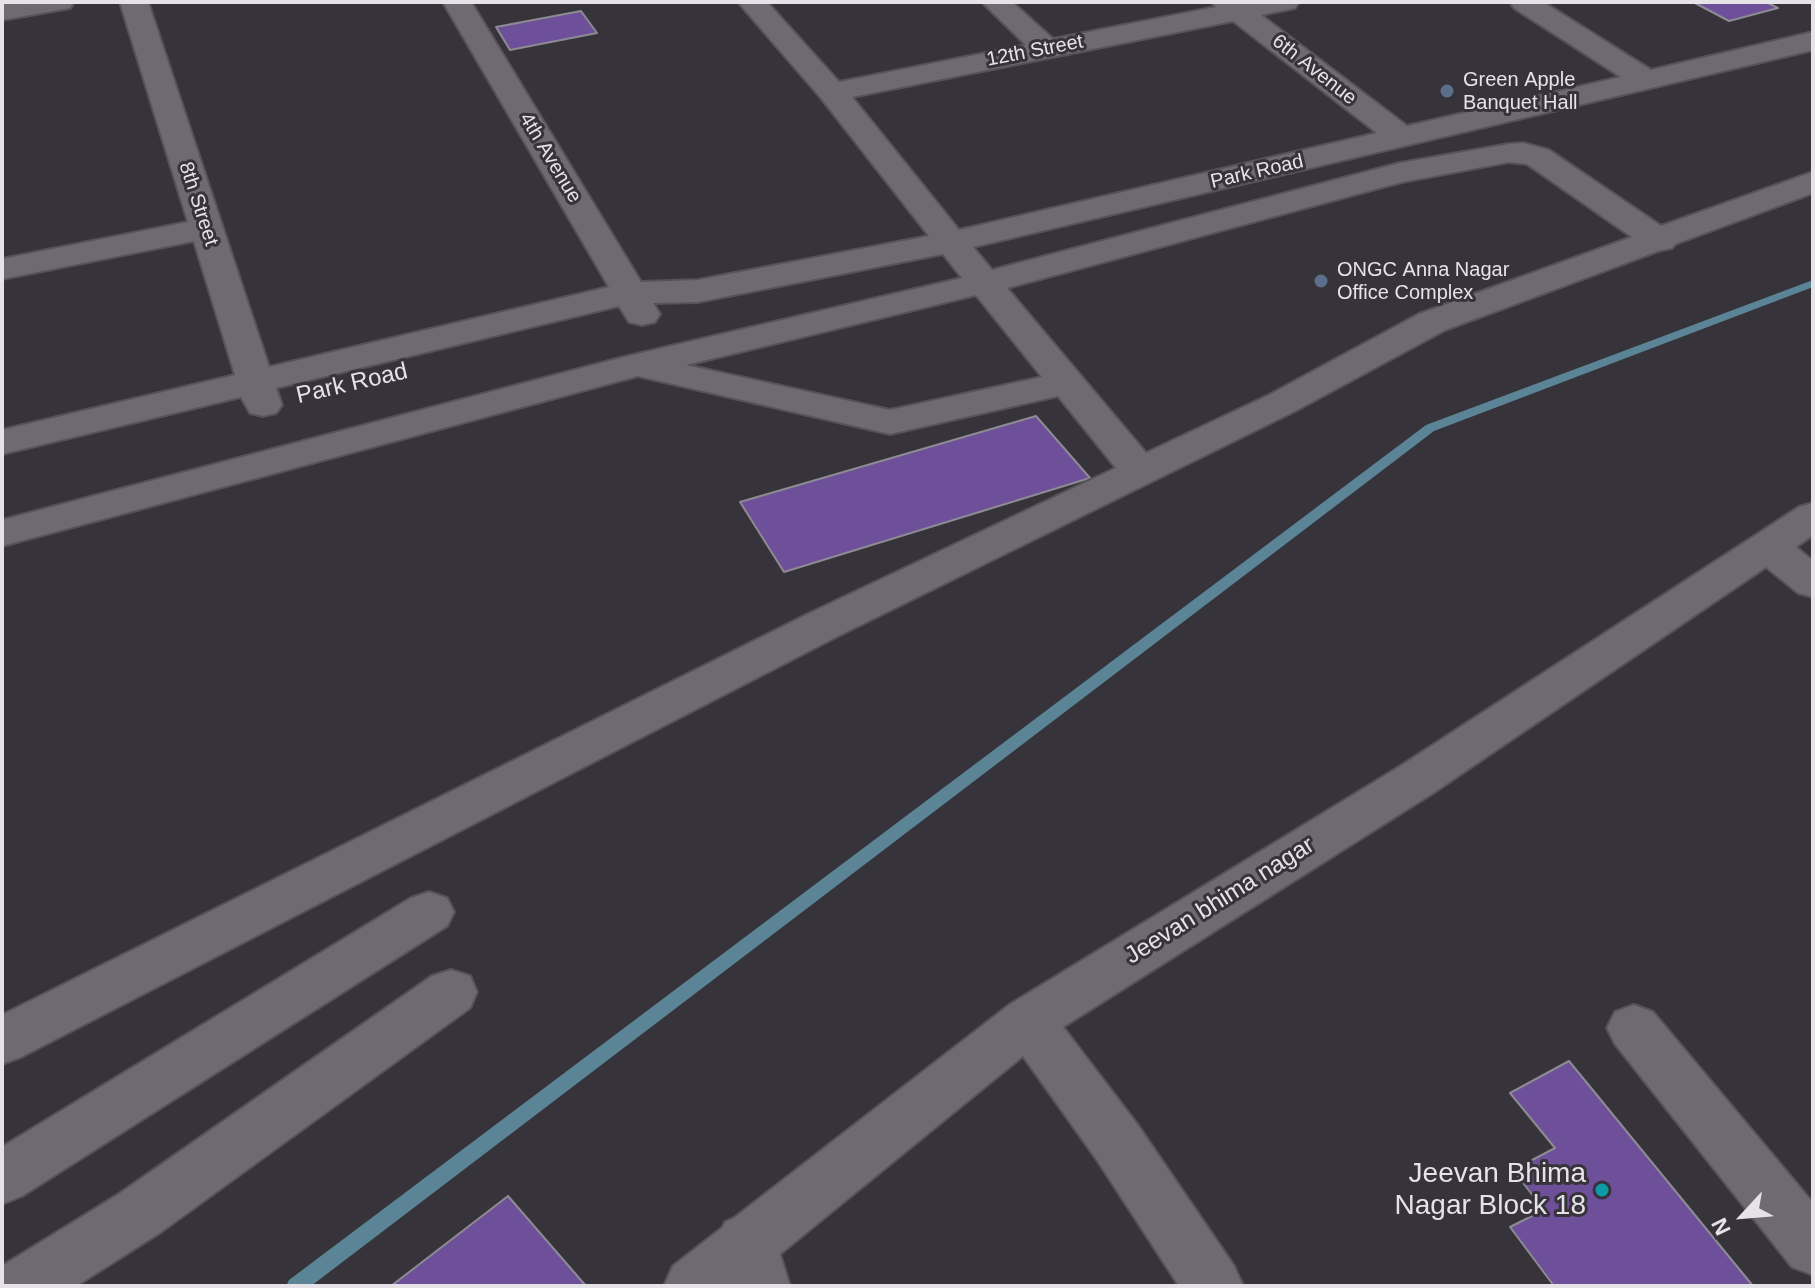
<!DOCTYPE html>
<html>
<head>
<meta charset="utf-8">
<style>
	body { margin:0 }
	#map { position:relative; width:1815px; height:1288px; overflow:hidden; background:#36343a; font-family:Helvetica,sans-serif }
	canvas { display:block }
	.frame { position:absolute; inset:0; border:4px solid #e5e3e7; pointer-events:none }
	.north { position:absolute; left:1703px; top:1176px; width:80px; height:80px; -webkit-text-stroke:6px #36343a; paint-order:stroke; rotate:244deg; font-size:22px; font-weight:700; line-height:32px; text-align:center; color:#e5e3e7 }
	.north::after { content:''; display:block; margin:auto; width:28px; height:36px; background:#e5e3e7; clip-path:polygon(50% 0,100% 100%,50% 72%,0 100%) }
</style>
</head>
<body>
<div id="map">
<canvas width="1815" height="1288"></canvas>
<div class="frame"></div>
<div class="north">N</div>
</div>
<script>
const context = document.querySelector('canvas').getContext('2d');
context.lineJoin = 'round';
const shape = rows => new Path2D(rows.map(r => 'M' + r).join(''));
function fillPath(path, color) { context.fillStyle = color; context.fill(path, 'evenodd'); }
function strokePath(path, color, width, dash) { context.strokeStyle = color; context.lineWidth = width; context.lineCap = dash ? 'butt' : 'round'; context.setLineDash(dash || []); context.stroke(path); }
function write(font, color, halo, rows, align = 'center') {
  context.font = font + ' Helvetica,sans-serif'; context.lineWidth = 6; context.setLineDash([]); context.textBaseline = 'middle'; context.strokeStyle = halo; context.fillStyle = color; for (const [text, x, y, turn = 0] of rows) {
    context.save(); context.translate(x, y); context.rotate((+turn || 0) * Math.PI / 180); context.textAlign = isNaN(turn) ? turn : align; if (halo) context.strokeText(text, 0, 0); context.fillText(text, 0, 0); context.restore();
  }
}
fillPath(shape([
	[1813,280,1813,287,1434,431,311,1286,286,1286,289,1280,1426,425,1813,280]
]), '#5b8596');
const building = shape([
	[1693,2,1766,2,1778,8,1729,21,1693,2],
	[581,11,597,33,510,50,496,27,581,11],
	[1036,416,1090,478,784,572,740,502,1036,416],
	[1569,1061,1753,1286,1554,1286,1510,1227,1544,1210,1513,1170,1555,1148,1510,1093,1569,1061],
	[508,1196,586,1286,391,1286,508,1196]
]);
fillPath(building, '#6d4f9a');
strokePath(building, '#8d8b92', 2);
const minor = shape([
	[11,2,74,2,70,8,2,20,2,4,11,2],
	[120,2,148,2,269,367,609,287,443,2,471,2,641,282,698,280,929,236,821,98,738,2,767,2,839,82,1026,45,982,2,1012,2,1053,39,1216,7,1212,2,1299,2,1295,8,1261,15,1407,126,1621,77,1514,8,1510,2,1543,2,1651,70,1813,32,1813,50,973,247,992,270,1400,163,1509,144,1523,143,1549,150,1661,226,1813,172,1813,193,1675,244,1672,248,1658,251,1445,330,1295,411,838,636,21,1057,2,1064,2,1015,808,614,1116,468,1058,396,890,434,638,376,2,546,2,520,624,357,962,278,943,254,698,302,653,303,660,314,655,322,642,325,629,322,619,306,276,388,282,405,276,413,263,416,250,413,241,397,2,454,2,430,235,375,194,241,2,279,2,259,188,222,120,2],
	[1233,21,1377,133,959,230,852,97,1233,21],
	[1509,162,1527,164,1632,237,1419,314,1269,395,1146,453,1007,288,1402,182,1509,162],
	[976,295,1042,377,890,410,686,365,976,295],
	[1813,503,1813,535,1796,547,1813,561,1813,597,1798,593,1766,567,1433,793,1063,1027,1137,1124,1234,1266,1243,1286,1179,1286,1097,1160,1023,1056,780,1254,790,1286,664,1286,673,1266,723,1227,725,1222,734,1218,1009,1005,1399,767,1799,507,1813,503],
	[429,892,447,898,454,912,447,926,22,1196,2,1204,2,1147,411,898,429,892],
	[451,970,470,976,477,992,470,1008,161,1232,76,1286,2,1286,2,1266,119,1194,432,976,451,970],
	[1634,1005,1653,1012,1813,1203,1813,1275,1792,1267,1615,1044,1607,1028,1615,1012,1634,1005]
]);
strokePath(minor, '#555358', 4);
fillPath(minor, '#6d6b71');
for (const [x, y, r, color] of [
	[1447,91,8,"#5c6f8a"],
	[1321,281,8,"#5c6f8a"],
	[1602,1190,8,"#0f9aa8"]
]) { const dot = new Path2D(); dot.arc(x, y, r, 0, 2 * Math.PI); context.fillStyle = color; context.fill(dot); strokePath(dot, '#36343a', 3); }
write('20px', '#e5e3e7', '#36343a', [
	["12th Street",1035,51,-11],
	["6th Avenue",1314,70,38],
	["4th Avenue",550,158,59],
	["Park Road",1257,172,-13],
	["8th Street",198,204,72]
]);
write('20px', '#e5e3e7', '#36343a', [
	["Green Apple",1463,80],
	["Banquet Hall",1463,103],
	["ONGC Anna Nagar",1337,270],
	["Office Complex",1337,293]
], 'left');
write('24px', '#e5e3e7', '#36343a', [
	["Park Road",352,384,-13],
	["Jeevan bhima nagar",1220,901,-32]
]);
write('28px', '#e5e3e7', '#36343a', [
	["Jeevan Bhima",1586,1174],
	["Nagar Block 18",1586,1206]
], 'right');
</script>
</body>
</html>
